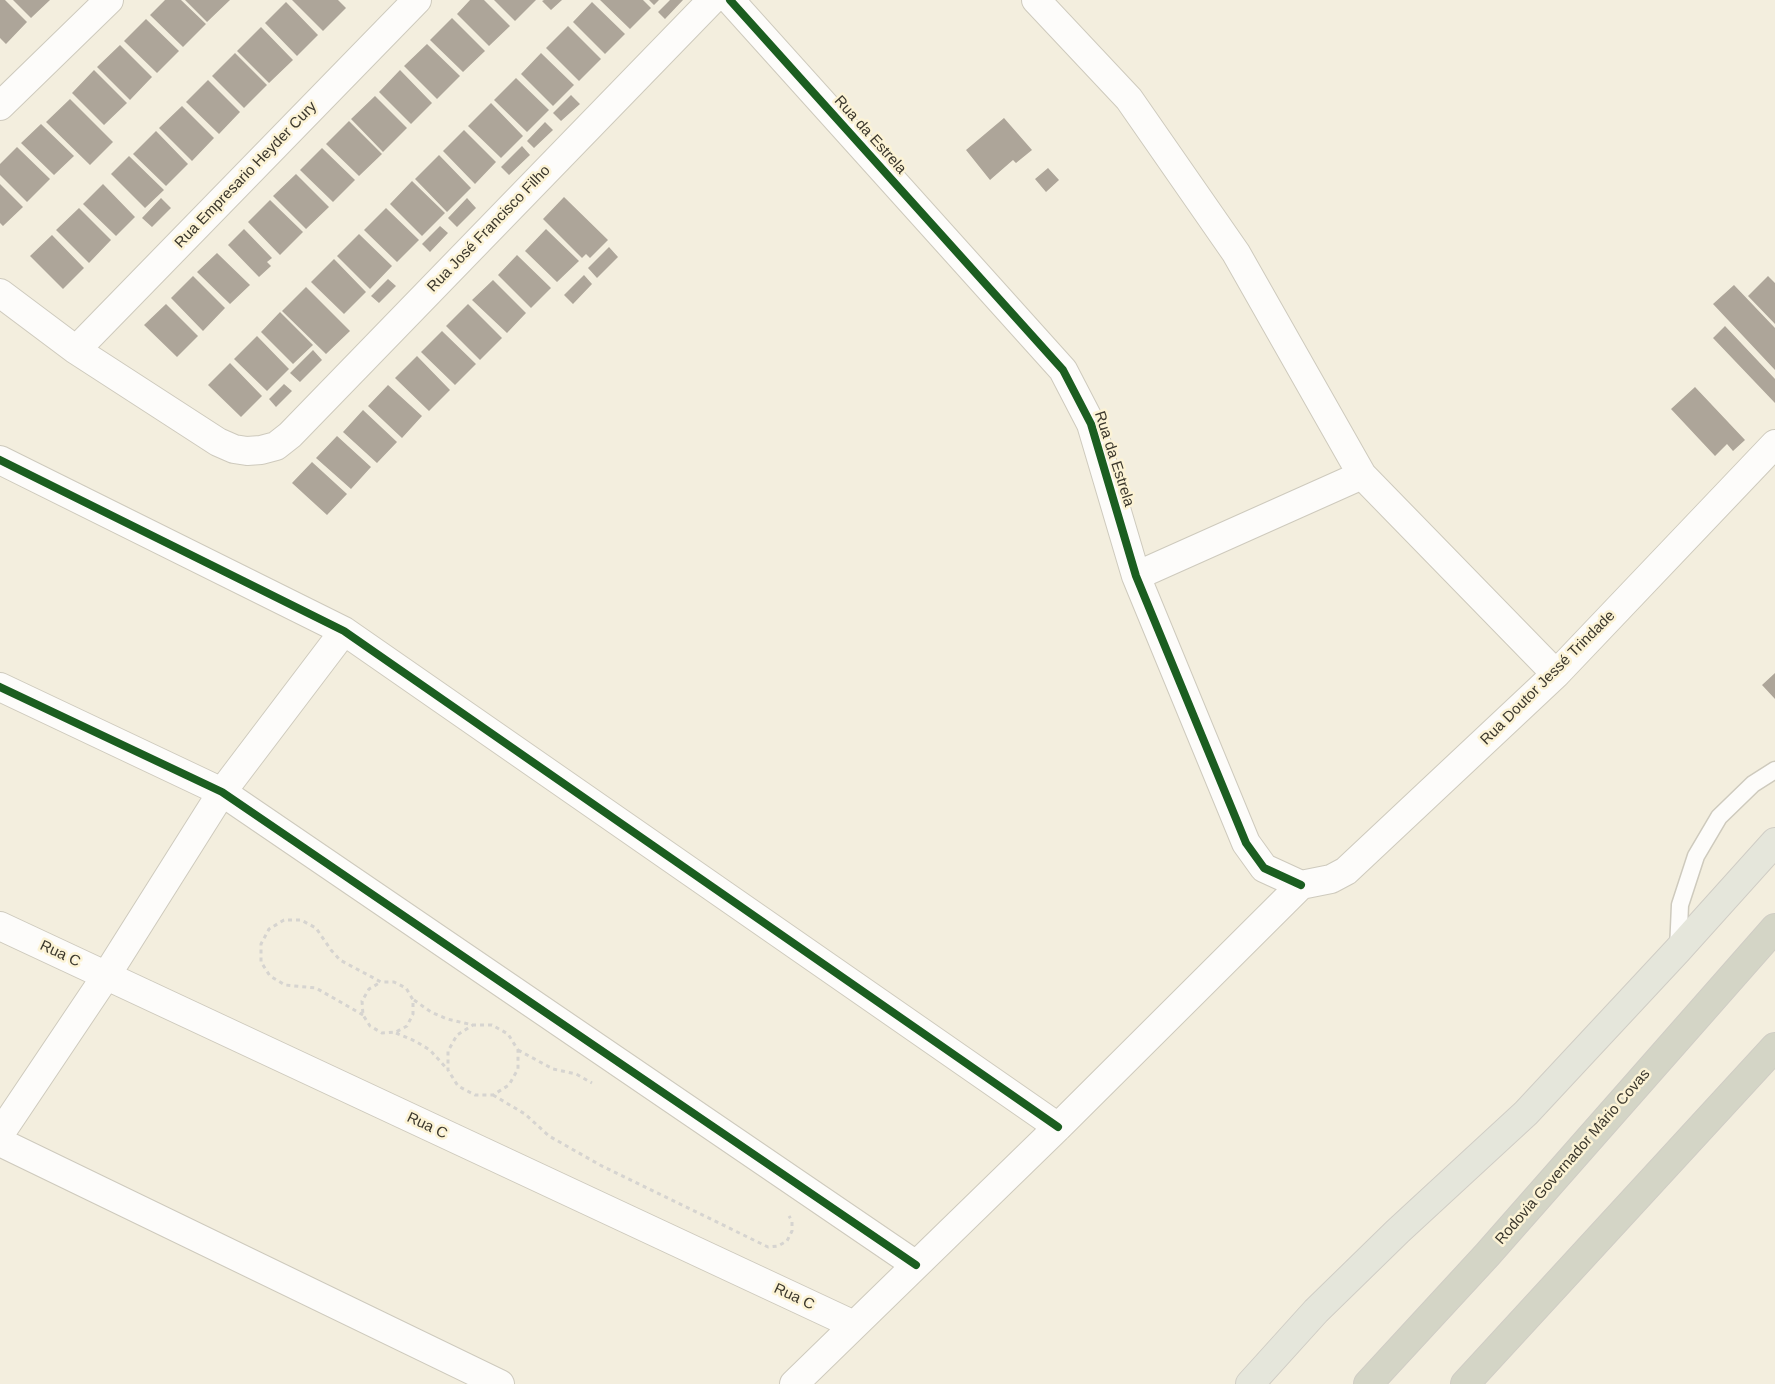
<!DOCTYPE html>
<html>
<head>
<meta charset="utf-8">
<style>
	body { margin:0 }
	canvas { display:block; background:#f3eede }
</style>
</head>
<body>
<canvas width="1775" height="1384"></canvas>
<script>
const context = document.querySelector('canvas').getContext('2d');
context.lineJoin = 'round';
function fillPath(path, color) { context.fillStyle = color; context.fill(path, 'evenodd'); }
const shape = rows => new Path2D(rows.map(r => 'M' + r).join(''));
function strokePath(path, color, width, dash) { context.strokeStyle = color; context.lineWidth = width; context.lineCap = dash ? 'butt' : 'round'; context.setLineDash(dash || []); context.stroke(path); }
function write(font, color, halo, rows, align = 'center') {
  context.font = font + ' Arial,sans-serif'; context.lineWidth = 5; context.setLineDash([]); context.textBaseline = 'middle'; context.strokeStyle = halo; context.fillStyle = color; for (const [text, x, y, turn = 0] of rows) {
    context.save(); context.translate(x, y); context.rotate((+turn || 0) * Math.PI / 180); context.textAlign = isNaN(turn) ? turn : align; if (halo) context.strokeText(text, 0, 0); context.fillText(text, 0, 0); context.restore();
  }
}
fillPath(shape([
	[0,0,5,0,27,22,6,44,0,38],
	[13,0,50,0,31,18],
	[165,0,181,0,206,24,183,47,150,15],
	[185,0,230,0,207,22],
	[292,0,338,0,346,8,323,31],
	[470,0,484,0,510,26,489,46,457,14],
	[494,0,536,0,515,21],
	[544,0,562,0,551,10,542,1],
	[600,0,643,0,651,8,630,29],
	[649,0,659,0,654,5],
	[670,0,683,0,665,19,658,12],
	[286,2,318,35,297,56,265,23],
	[592,2,625,34,605,54,573,22],
	[452,18,485,51,463,72,430,40],
	[146,19,179,51,157,73,124,41],
	[568,26,601,59,579,81,546,48],
	[261,27,293,60,269,83,237,51],
	[427,44,460,76,437,99,404,66],
	[120,45,152,77,130,100,97,67],
	[235,53,267,85,244,108,212,76],
	[541,53,574,85,553,106,521,74],
	[94,70,127,103,104,125,72,93],
	[400,70,432,103,411,124,379,92],
	[516,78,549,110,527,132,494,100],
	[208,80,240,112,219,134,186,102],
	[571,95,580,104,561,121,553,113],
	[375,96,407,128,383,152,351,119],
	[70,99,113,142,90,165,46,122],
	[491,103,523,136,501,158,468,126],
	[182,106,214,138,192,161,159,128],
	[1004,118,1032,150,1016,163,1013,160,990,180,966,150],
	[349,121,382,154,359,176,326,144],
	[545,122,553,130,534,148,527,141],
	[41,124,74,156,54,175,21,143],
	[464,130,496,162,475,184,443,151],
	[156,131,188,164,166,186,133,154],
	[522,146,530,155,509,175,501,167],
	[17,147,50,179,27,202,0,175,0,164],
	[322,148,355,180,333,202,300,170],
	[439,155,471,188,447,212,415,179],
	[129,156,164,190,145,208,111,174],
	[1048,168,1059,180,1046,192,1035,179],
	[296,174,329,207,306,229,273,196],
	[412,181,445,213,422,236,390,204],
	[0,184,23,207,3,226,0,223],
	[103,184,135,217,116,236,83,204],
	[564,197,608,240,590,258,586,254,582,258,543,219],
	[161,198,171,208,152,227,142,218],
	[467,198,476,208,457,227,448,218],
	[270,200,303,232,280,255,248,222],
	[79,208,111,240,89,263,56,230],
	[386,208,419,240,397,262,364,230],
	[440,226,448,233,430,252,422,244],
	[244,229,272,258,267,262,271,266,259,277,228,245],
	[546,229,579,261,557,282,525,251],
	[359,234,392,266,370,289,337,256],
	[52,235,84,268,63,289,30,256],
	[609,247,618,257,597,278,588,268],
	[217,253,250,285,230,304,197,272],
	[517,255,551,288,531,308,498,275],
	[334,259,366,292,344,314,311,282],
	[584,275,592,284,573,304,564,295],
	[193,276,225,308,203,331,171,298],
	[1768,276,1775,283,1775,324,1748,296],
	[388,279,396,286,379,303,371,296],
	[493,280,526,313,507,333,472,300],
	[1734,285,1775,328,1775,370,1713,304],
	[306,287,350,331,326,354,282,311],
	[166,304,198,336,177,357,144,325],
	[468,304,502,338,480,360,446,326],
	[280,312,313,345,293,364,261,332],
	[1725,326,1775,379,1775,403,1713,338],
	[442,331,476,364,455,385,421,352],
	[257,336,289,369,267,391,234,359],
	[313,350,322,360,300,382,290,373],
	[417,356,450,390,429,411,395,378],
	[230,363,262,396,241,417,208,385],
	[284,384,292,391,276,407,269,399],
	[388,385,422,416,402,438,368,406],
	[1695,387,1745,440,1733,451,1727,444,1715,456,1671,409],
	[363,410,397,442,377,463,343,432],
	[337,436,371,467,351,489,316,458],
	[312,462,347,494,327,515,292,483],
	[1775,673,1775,699,1762,685]
]), '#ada599');
const lane = shape([
	[1678,950,1680,905,1696,856,1719,817,1753,784,1775,770]
]);
const street = shape([
	[730,0,1063,370,1091,424,1136,576,1246,843,1264,868,1301,885],
	[1036,0,1129,99,1236,253,1362,475,1556,674],
	[0,106,109,0],
	[0,293,76,350,218,442,234,449,247,451,261,450,276,446,290,435,712,0],
	[76,350,417,0],
	[0,460,344,631,1058,1127],
	[1136,576,1362,475],
	[0,687,222,792,916,1265],
	[1301,885,1331,879,1346,871,1556,674,1775,444],
	[0,926,854,1325],
	[0,1134,106,976,222,792,344,631],
	[0,1142,500,1384],
	[794,1384,1058,1127,1301,885]
]);
const primary = shape([
	[1250,1384,1316,1311,1398,1231,1526,1113,1677,951,1775,842]
]);
const highway = shape([
	[1368,1384,1487,1255,1775,928],
	[1465,1384,1775,1047]
]);
strokePath(lane, '#cecabd', 19);
strokePath(street, '#cecabd', 30);
strokePath(primary, '#d0cdc5', 30);
strokePath(highway, '#d0cdc5', 30);
strokePath(shape([
	[414,1000,431,1012,447,1019,473,1025,492,1025,508,1034,518,1050,518,1069,509,1085,493,1095,475,1095,458,1086,448,1070,448,1051,457,1035,473,1025],
	[363,1015,316,988,285,985,270,976,261,962,261,944,269,929,284,920,301,920,316,928,331,950,340,960,381,982,394,982,406,988,413,1000,413,1014,407,1026,396,1032,382,1033,370,1026,363,1015,362,1001,369,989,381,982],
	[396,1033,415,1041,430,1050,448,1070],
	[518,1050,553,1069,576,1074,592,1083],
	[493,1095,525,1114,549,1136,600,1165,768,1247,778,1246,787,1241,792,1231,792,1221,789,1216]
]), '#d6d4d0', 3, [4, 4]);
strokePath(lane, '#fdfcfa', 16);
strokePath(street, '#fdfcfa', 28);
strokePath(primary, '#e5e6db', 28);
strokePath(highway, '#d4d5c6', 28);
strokePath(shape([
	[730,0,1063,370,1091,424,1136,576,1246,843,1264,868,1301,885],
	[0,460,344,631,1058,1127],
	[0,687,222,792,916,1265]
]), '#1b5e20', 8);
write('15px', '#3b372c', '#fcf3d5', [
	["Rua da Estrela",870,135,48],
	["Rua Empresario Heyder Cury",246,175,-46],
	["Rua José Francisco Filho",489,229,-46],
	["Rua da Estrela",1114,459,72],
	["Rua Doutor Jessé Trindade",1548,678,-45],
	["Rua C",60,954,25],
	["Rua C",427,1126,25],
	["Rodovia Governador Mário Covas",1573,1157,-49],
	["Rua C",794,1297,25]
]);
</script>
</body>
</html>
